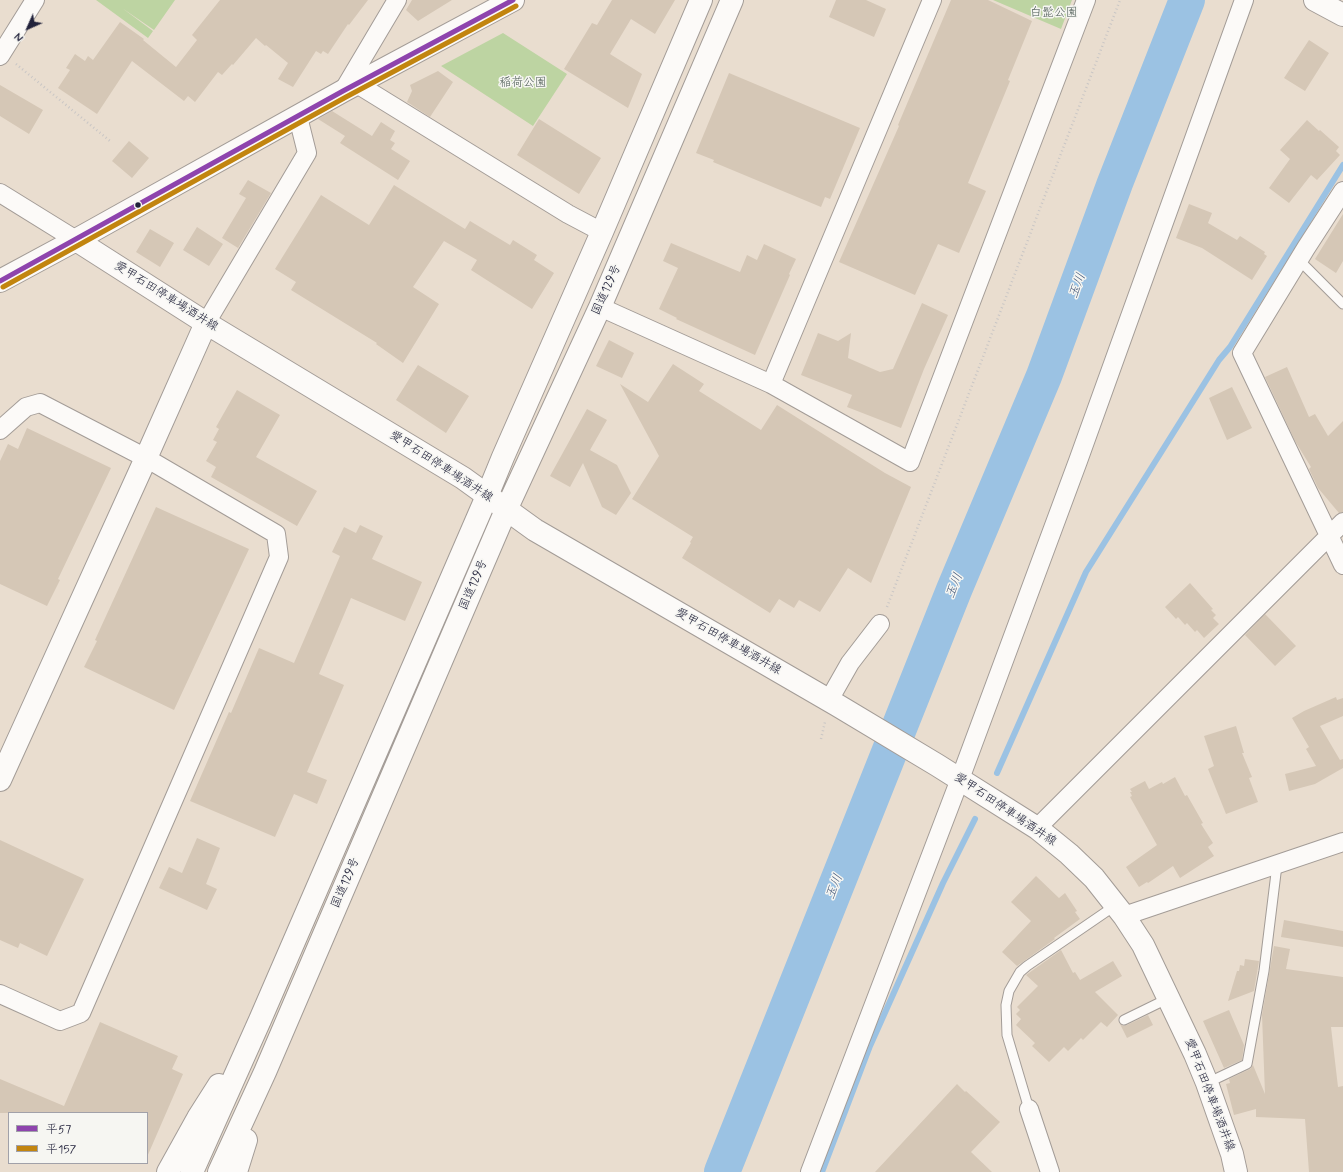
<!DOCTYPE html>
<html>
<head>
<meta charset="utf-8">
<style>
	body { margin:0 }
	#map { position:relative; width:1343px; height:1172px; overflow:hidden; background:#e9ddcf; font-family:Mynerve,"Klee One",sans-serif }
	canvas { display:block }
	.legend { position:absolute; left:8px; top:1112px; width:140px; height:52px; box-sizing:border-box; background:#f6f6f2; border:1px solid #a1a1a9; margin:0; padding:5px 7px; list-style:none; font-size:12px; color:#22223b }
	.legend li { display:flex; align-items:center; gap:8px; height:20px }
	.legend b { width:20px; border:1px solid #a1a1a9 }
	.north { position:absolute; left:8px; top:8px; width:40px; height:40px; -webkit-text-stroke:3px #f6f6f2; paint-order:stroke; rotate:225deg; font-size:11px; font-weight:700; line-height:16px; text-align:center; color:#22223b }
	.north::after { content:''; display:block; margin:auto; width:14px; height:18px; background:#22223b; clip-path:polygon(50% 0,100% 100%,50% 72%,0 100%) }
</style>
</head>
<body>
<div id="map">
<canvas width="1343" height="1172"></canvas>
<ul class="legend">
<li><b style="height:5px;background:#8e44ad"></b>平57</li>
<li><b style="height:5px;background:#c2850f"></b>平157</li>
</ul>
<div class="north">N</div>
</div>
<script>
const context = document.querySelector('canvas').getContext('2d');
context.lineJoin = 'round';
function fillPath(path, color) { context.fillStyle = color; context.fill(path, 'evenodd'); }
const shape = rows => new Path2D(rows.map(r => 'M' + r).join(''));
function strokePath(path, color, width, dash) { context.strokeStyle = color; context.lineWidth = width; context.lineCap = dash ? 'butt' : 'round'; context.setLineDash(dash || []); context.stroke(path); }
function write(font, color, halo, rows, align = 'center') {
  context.font = font + ' Mynerve,"Klee One",sans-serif'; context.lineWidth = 3; context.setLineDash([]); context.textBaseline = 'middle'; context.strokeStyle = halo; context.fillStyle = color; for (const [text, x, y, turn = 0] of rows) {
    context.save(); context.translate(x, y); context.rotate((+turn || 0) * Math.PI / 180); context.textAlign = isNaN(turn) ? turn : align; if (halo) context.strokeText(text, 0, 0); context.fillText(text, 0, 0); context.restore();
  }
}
fillPath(shape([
	[96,0,175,0,154,30,122,8,153,31,148,38],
	[993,0,1072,0,1061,29],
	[503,33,567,74,533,126,441,66]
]), '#bdd4a2');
strokePath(shape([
	[997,773,1086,572,1219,360,1230,347,1343,165],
	[822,1172,870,1046,943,883,975,819]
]), '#9bc2e3', 6);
strokePath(shape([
	[722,1172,954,590,1044,376,1115,183,1187,0]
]), '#9bc2e3', 36);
fillPath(shape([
	[220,0,368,0,349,25,348,24,328,54,323,51,321,54,316,51,293,87,278,79,288,63,266,45,265,46,256,38,233,65,232,64,222,75,218,72,195,102,188,96,184,101,132,61,97,114,58,88,70,70,66,68,75,54,85,61,88,56,93,60,120,22,144,39,143,40,176,67,197,40,192,35],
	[412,0,452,0,418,21,406,10],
	[612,0,675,0,655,34,631,19,610,54,642,74,628,108,564,69,592,23,597,25],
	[836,0,866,0,886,9,874,37,829,17],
	[951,0,988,0,1032,21,1008,80,1010,81,968,183,986,191,959,253,938,244,915,295,839,262,899,126,898,125],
	[1309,40,1329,53,1305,91,1284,78],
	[438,71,453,82,430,117,407,102,412,91,410,85],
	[729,73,860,128,830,199,825,197,821,207,713,162,714,160,696,153],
	[0,85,43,110,29,134,0,116],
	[332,111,372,136,381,122,395,131,390,140,395,143,391,149,410,161,398,180,340,143,345,136,318,119],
	[539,119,601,158,579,194,517,155],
	[1307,120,1319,131,1320,130,1339,147,1336,151,1340,155,1317,180,1311,175,1289,203,1269,188,1290,159,1280,150],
	[129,141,149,158,132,178,112,161],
	[248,180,271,193,238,248,222,238,246,198,239,194],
	[394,185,465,229,470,221,510,245,513,240,537,255,534,260,554,273,532,309,471,270,477,260,444,241,413,287,439,304,403,363,376,344,377,343,291,290,296,282,275,269,321,195,369,225],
	[1189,204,1212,213,1208,223,1237,240,1240,236,1265,252,1264,254,1267,256,1252,280,1202,248,1176,238],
	[1343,214,1343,261,1336,273,1315,259],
	[197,227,223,244,209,266,183,250],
	[150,229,174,243,160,267,136,252],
	[671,243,740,272,747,255,757,260,764,244,796,259,789,274,790,275,755,355,676,319,677,318,659,309,678,268,663,261],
	[922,303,948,315,924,369,901,428,847,407,852,395,801,375,818,333,838,341,851,333,848,358,880,372,893,369],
	[609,340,634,353,622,378,596,366],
	[673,364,704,384,699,391,761,430,777,405,885,473,911,487,871,583,848,568,820,612,799,600,794,608,779,599,770,613,682,558,691,543,690,542,693,537,632,499,659,456,620,384,648,402],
	[418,365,469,396,446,433,396,400],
	[1287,367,1309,417,1315,414,1328,436,1343,421,1343,512,1339,513,1318,488,1309,469,1311,467,1295,441,1265,377],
	[1232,387,1252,428,1227,440,1209,398],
	[237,390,280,415,256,457,317,491,297,526,211,477,216,467,206,461,217,442,213,440,219,429,216,427],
	[587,409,607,420,590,450,617,465,631,493,616,515,602,507,583,463,570,487,550,476],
	[27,428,111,468,58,579,60,580,47,606,0,584,0,461,8,444,18,449],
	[156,507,249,549,174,710,84,667,97,641,95,640],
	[360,525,383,536,372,559,422,582,405,621,351,598,319,674,344,685,307,772,327,780,317,804,294,794,275,837,190,801,229,712,231,713,259,648,294,663,340,556,332,552,344,527,356,533],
	[1190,583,1213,609,1211,610,1216,615,1213,618,1219,624,1204,638,1197,630,1195,632,1187,623,1185,625,1178,617,1176,619,1165,607],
	[1265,614,1296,646,1275,666,1245,635],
	[1336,697,1337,700,1343,698,1343,716,1320,726,1340,760,1343,759,1343,768,1315,784,1289,791,1285,774,1316,766,1306,749,1309,747,1292,718,1304,711],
	[1236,726,1244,753,1242,753,1252,777,1249,778,1258,802,1226,814,1208,769,1214,766,1204,736],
	[1175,777,1185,796,1187,795,1203,823,1201,824,1213,843,1208,847,1214,856,1180,878,1173,866,1148,883,1147,882,1139,887,1126,867,1157,845,1130,797,1132,796,1130,792,1132,792,1130,789,1145,781,1149,789,1162,782,1163,784],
	[197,838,220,848,206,884,217,889,207,910,159,888,169,867,182,873],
	[0,840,84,879,47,956,20,943,18,948,0,940],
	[1036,876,1059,898,1065,893,1077,911,1075,912,1080,919,1054,938,1055,939,1017,966,1002,952,1031,921,1011,902],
	[1284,920,1343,931,1343,947,1281,937],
	[1274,946,1290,949,1286,969,1343,977,1343,1027,1331,1027,1338,1087,1343,1086,1343,1172,1309,1172,1305,1119,1256,1117,1256,1109,1234,1115,1226,1084,1230,1083,1229,1079,1250,1069,1253,1065,1265,1094,1262,1015],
	[1061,950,1073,973,1075,972,1080,980,1113,961,1122,976,1095,992,1118,1015,1107,1027,1101,1022,1083,1040,1081,1038,1068,1051,1064,1047,1049,1062,1032,1046,1035,1043,1016,1025,1021,1019,1016,1014,1020,1010,1017,1007,1038,986,1026,975],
	[1245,959,1259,961,1254,991,1228,1001,1237,971,1239,971,1240,965,1244,966],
	[1229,1010,1244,1045,1242,1060,1224,1068,1203,1021],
	[1148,1015,1153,1025,1127,1038,1120,1024,1123,1026,1127,1025],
	[100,1022,178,1056,172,1069,183,1074,147,1157,147,1113,0,1113,0,1079,64,1106],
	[957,1084,965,1092,966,1091,1000,1122,971,1152,992,1172,875,1172]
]), '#d5c7b6');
const lane = shape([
	[1299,260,1343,304],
	[1124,1020,1169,998],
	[1207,1083,1247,1064,1264,971,1277,865],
	[1029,1109,1007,1035,1006,1005,1009,991,1020,972,1027,966,1116,905]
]);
const street = shape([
	[0,56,35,0],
	[357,84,568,214,602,232],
	[343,91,397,0],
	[1343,191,1306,248,1242,353,1343,565],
	[0,193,76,240],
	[600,307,771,384,910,462,1086,0],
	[206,323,307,153,298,117],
	[771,384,932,0],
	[0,430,26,407,40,403,146,458,276,534,279,557,81,1013,60,1021,0,994],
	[829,700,850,663,880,624],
	[1037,828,1343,522],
	[1124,916,1343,842],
	[1029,1109,1050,1172],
	[810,1172,960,779,1078,461,1244,0]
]);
const secondary = shape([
	[1315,0,1343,15],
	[76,240,206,323,463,478,535,530,837,705,937,765,1037,828,1069,854,1094,878,1124,916,1143,945,1195,1054,1207,1083,1232,1154,1236,1172],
	[0,281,76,240,343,91,513,0],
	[0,780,146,458,206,323]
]);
const highway = shape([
	[168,1172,198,1118,219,1085],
	[192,1172,260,1020,487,496,503,457,602,232,701,0],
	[219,1172,265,1072,506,510,600,307,732,0],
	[236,1172,246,1140]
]);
strokePath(lane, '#a39c97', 11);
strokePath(street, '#a39c97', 20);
strokePath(secondary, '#a39c97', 24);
strokePath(highway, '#a39c97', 24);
strokePath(shape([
	[16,64,110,141],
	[887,607,1120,0],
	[821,739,825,722]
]), '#c9c6c5', 2.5, [1, 3]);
strokePath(lane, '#fcfaf8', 9);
strokePath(street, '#fcfaf8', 18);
strokePath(secondary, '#fcfaf8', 22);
strokePath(highway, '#fcfaf8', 22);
strokePath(shape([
	[0,281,343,91,513,0]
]), '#8e44ad', 5);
strokePath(shape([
	[3,287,346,97,516,6]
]), '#c2850f', 5);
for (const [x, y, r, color] of [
	[138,205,3.5,"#22223b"]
]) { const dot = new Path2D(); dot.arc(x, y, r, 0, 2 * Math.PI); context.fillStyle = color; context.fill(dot); strokePath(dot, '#f6f6f2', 1.5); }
write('12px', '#46554f', '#f6f6f2', [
	["白髭公園",1054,13],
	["稲荷公園",523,83]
]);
write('12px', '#22223b', '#f6f6f2', [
	["国道129号",607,290,-66],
	["愛甲石田停車場酒井線",166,297,32],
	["愛甲石田停車場酒井線",441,467,33],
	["国道129号",474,585,-67],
	["愛甲石田停車場酒井線",728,642,30],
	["愛甲石田停車場酒井線",1005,810,34],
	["国道129号",346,883,-67],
	["愛甲石田停車場酒井線",1209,1095,69]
]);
write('italic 13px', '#415679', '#f6f6f2', [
	["玉川",1078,286,-69],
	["玉川",955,586,-68],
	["玉川",835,887,-68]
]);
</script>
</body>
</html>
